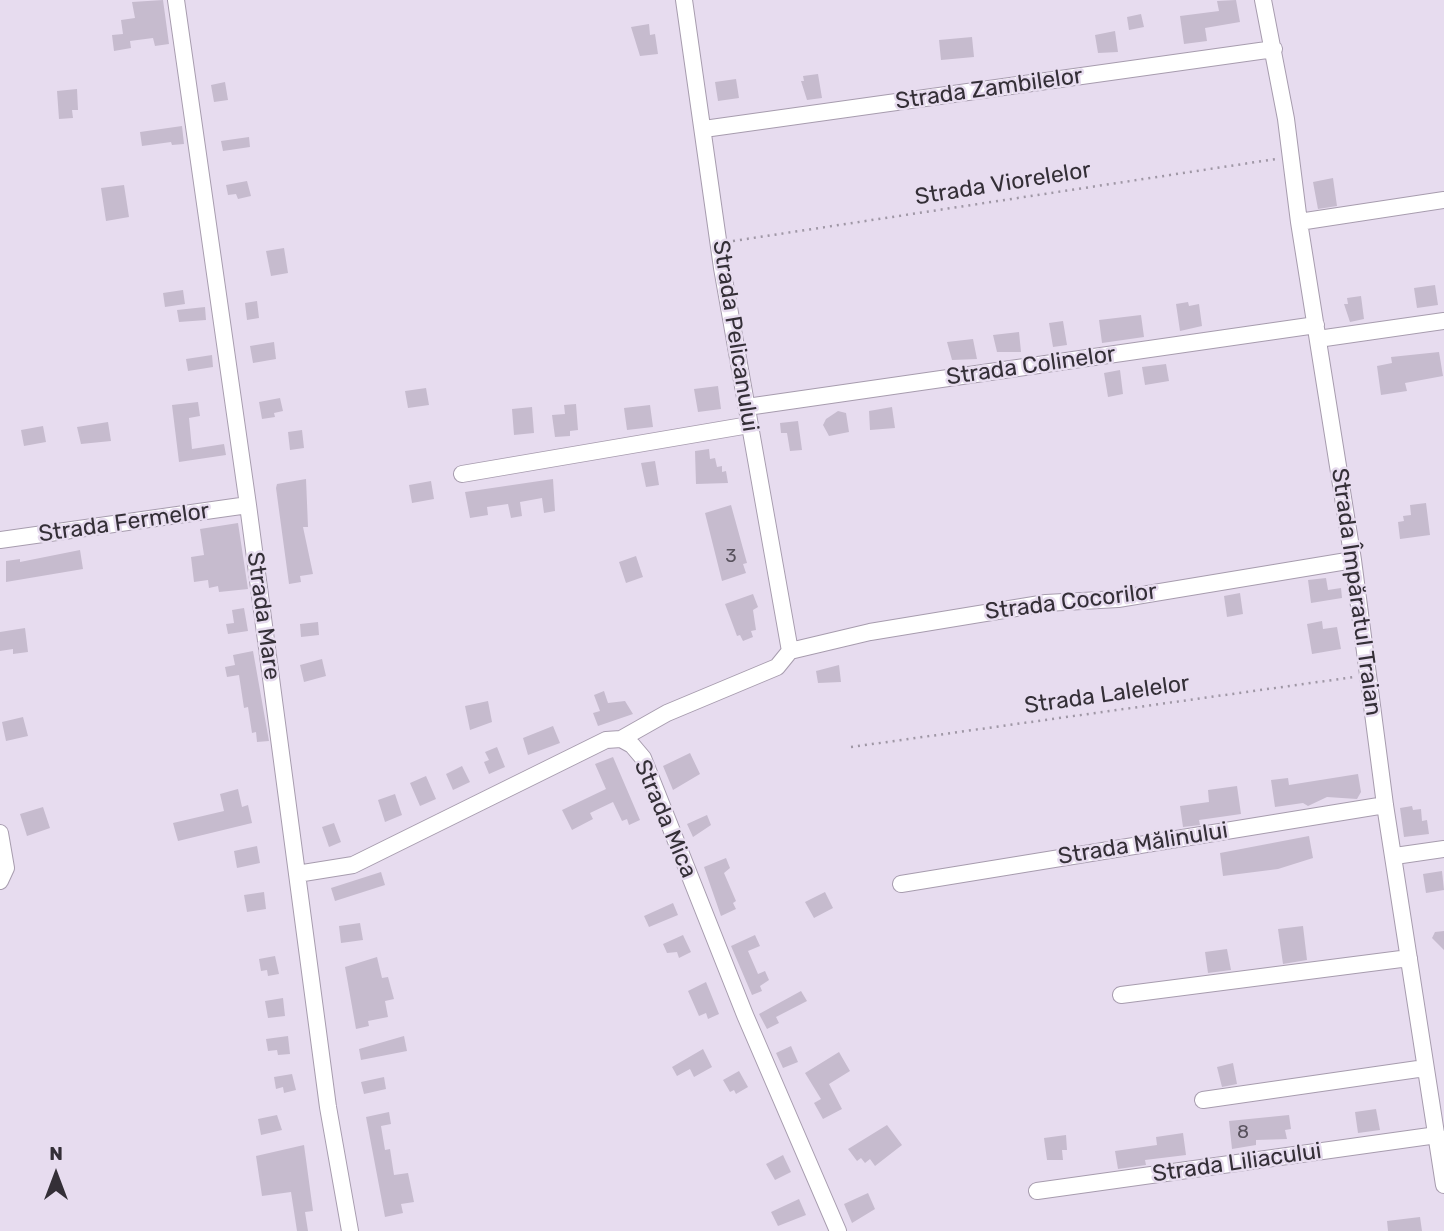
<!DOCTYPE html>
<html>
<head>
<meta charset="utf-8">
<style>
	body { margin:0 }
	#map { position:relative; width:1444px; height:1231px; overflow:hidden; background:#e7dcef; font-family:Rubik,sans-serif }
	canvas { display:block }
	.north { position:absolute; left:21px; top:1140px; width:70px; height:70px; -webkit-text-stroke:5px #e7dcef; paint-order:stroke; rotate:0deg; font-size:19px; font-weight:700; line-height:28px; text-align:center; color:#342f37 }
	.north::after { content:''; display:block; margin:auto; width:24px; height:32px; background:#342f37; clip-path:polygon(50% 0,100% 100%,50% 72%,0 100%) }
</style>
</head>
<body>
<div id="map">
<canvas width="1444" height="1231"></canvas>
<div class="north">N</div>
</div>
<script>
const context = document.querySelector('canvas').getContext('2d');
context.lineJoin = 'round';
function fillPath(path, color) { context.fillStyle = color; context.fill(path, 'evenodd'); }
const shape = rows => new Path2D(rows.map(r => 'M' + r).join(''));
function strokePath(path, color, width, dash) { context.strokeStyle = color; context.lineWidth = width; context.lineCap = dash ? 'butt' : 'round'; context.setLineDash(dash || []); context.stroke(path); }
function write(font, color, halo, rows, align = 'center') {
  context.font = font + ' Rubik,sans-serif'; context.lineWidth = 5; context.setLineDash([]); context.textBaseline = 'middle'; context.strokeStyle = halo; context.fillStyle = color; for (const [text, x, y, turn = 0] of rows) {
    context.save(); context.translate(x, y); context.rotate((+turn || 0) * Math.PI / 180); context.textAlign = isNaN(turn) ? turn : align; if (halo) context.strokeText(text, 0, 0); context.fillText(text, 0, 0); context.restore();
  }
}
fillPath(shape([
	[163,0,169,44,155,46,153,38,130,41,131,48,114,51,112,35,123,34,121,20,135,18,132,2],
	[1236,0,1240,22,1205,28,1207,41,1184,44,1180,16,1219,11,1217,1],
	[1141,14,1144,27,1129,30,1127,17],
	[649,24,650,35,655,34,658,54,640,56,631,27],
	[1115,31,1118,52,1098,53,1095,35],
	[972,37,974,57,941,60,939,40],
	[818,74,822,98,807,100,801,81,804,81,803,76],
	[736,79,739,98,718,101,715,82],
	[225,82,228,100,214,102,211,85],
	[77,89,78,110,72,110,73,118,59,119,57,91],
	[182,126,184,144,172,145,171,142,142,146,140,132],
	[249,137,250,147,223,151,221,141],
	[1333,178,1337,206,1318,209,1313,182],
	[247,181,251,196,238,199,236,194,228,195,226,185],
	[124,185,129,217,106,221,101,188],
	[284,248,288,273,271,276,266,251],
	[1435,285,1438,305,1417,308,1414,288],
	[183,290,185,304,165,307,163,293],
	[1361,296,1364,319,1350,322,1344,304,1348,304,1347,298],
	[257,301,259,318,247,320,245,303],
	[1188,302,1189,306,1199,304,1202,326,1180,331,1176,304],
	[205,307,206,320,179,322,177,310],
	[1141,315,1144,337,1102,343,1099,320],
	[1063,321,1067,345,1053,347,1049,323],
	[1019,332,1021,352,997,352,993,335],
	[973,339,977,359,952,360,947,342],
	[274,342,276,359,253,363,250,346],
	[1439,352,1443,376,1405,383,1407,391,1381,395,1377,366,1392,363,1391,357],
	[212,355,213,367,188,371,186,359],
	[1166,364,1169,381,1145,385,1142,367],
	[1120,370,1123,394,1108,397,1104,373],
	[718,386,721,409,698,412,694,389],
	[426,388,429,405,408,408,405,391],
	[280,398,283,411,274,413,275,417,262,419,259,402],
	[198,402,200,416,189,418,192,449,224,444,226,455,179,462,172,405],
	[576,404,578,430,570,431,570,436,555,437,552,415,565,414,564,405],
	[650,405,653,427,627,430,624,408],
	[532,407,534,433,514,435,512,409],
	[892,407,895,428,870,430,869,411],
	[838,411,846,413,849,432,829,436,823,425,826,419],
	[798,421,802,450,790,451,787,433,781,433,780,423],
	[108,422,111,441,81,444,77,427],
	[43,426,46,442,24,446,21,430],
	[302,430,304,448,290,450,288,432],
	[709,449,710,459,715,458,717,467,722,466,722,472,726,471,728,483,696,484,695,451],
	[655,461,659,485,646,487,641,463],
	[306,479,308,527,303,527,313,574,300,576,301,582,289,584,276,488,277,484],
	[553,479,555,511,544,513,542,498,520,502,522,516,511,518,508,504,487,507,488,515,470,518,465,492],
	[431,481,434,499,412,503,409,485],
	[1426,503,1430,535,1400,539,1398,522,1404,521,1403,516,1411,515,1410,505],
	[731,505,747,563,743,564,746,573,722,581,705,513],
	[238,523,248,589,219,592,218,586,209,588,208,580,194,582,191,557,204,555,200,529],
	[80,550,83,569,6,582,6,561,20,559,20,562],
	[636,556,643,577,626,583,619,562],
	[1326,578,1328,590,1341,588,1342,598,1311,603,1308,580],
	[1240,593,1243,614,1227,617,1224,596],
	[753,594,758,607,753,610,756,630,751,631,753,637,743,641,740,635,737,636,725,604],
	[244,608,248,631,228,634,226,624,234,623,232,610],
	[1322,621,1323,629,1337,627,1341,649,1312,654,1307,624],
	[318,622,319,635,301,637,300,624],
	[25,628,28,652,13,654,13,649,0,651,0,632],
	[253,651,269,741,257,742,256,732,252,733,248,707,244,708,239,675,227,677,225,667,235,665,233,655],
	[322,659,326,676,304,682,300,665],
	[839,665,841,682,818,683,816,671],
	[604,691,608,703,625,701,633,714,598,726,593,713,600,711,594,695],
	[488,701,492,722,470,730,465,706],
	[23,717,28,736,6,741,2,722],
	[553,726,560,743,528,755,523,738],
	[497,747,505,767,489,774,484,762,489,760,485,752],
	[690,753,700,774,673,790,663,766],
	[613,757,640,820,629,825,627,819,622,821,613,802,590,813,593,819,572,830,562,810,606,789,595,764],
	[462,766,470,782,453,790,446,774],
	[1358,774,1361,792,1357,799,1327,797,1308,806,1303,803,1275,807,1271,780,1288,778,1289,785],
	[426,776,436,799,420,806,410,783],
	[1237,786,1241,814,1199,820,1200,825,1183,827,1180,806,1209,802,1208,790],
	[238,789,242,807,248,805,252,823,178,841,173,823,224,811,220,794],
	[395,794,402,815,385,822,378,800],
	[1412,806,1413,810,1421,809,1422,821,1427,820,1429,834,1404,837,1400,808],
	[43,807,50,828,27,836,20,814],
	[707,815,711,825,693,837,687,824],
	[334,823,341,842,329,847,322,827],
	[1309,836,1313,858,1278,869,1223,876,1220,853],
	[257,846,260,863,237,868,234,851],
	[726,858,730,868,724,873,736,901,733,903,736,909,721,916,704,867],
	[1442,871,1444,890,1426,893,1423,874],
	[381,872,385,885,335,901,331,888],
	[264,892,266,909,247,912,244,895],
	[825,892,833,908,814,918,805,902],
	[673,903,678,915,649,927,644,916],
	[360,923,363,940,341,943,339,926],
	[1303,926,1307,960,1283,964,1278,929],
	[1444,931,1444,950,1432,938,1435,932],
	[683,935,691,952,679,958,677,952,667,953,663,944],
	[755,935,760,946,748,951,758,974,765,971,769,980,760,986,762,991,752,995,731,946],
	[1227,949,1231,970,1208,973,1205,952],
	[275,956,279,974,268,976,267,970,261,971,259,959],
	[377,957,382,978,388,977,394,999,385,1001,388,1017,368,1021,369,1026,356,1029,345,967],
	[706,982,719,1014,708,1019,706,1013,699,1016,688,991],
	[801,991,807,1001,776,1017,779,1023,767,1029,759,1014],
	[283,998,285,1016,268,1018,265,1001],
	[288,1036,290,1054,278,1055,277,1050,268,1051,266,1039],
	[404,1036,407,1051,361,1060,359,1049],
	[791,1046,798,1062,783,1068,776,1053],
	[703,1049,712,1067,694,1077,690,1069,677,1076,672,1067],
	[839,1052,850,1071,829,1084,842,1109,823,1119,814,1103,821,1099,805,1073],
	[1233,1063,1237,1084,1222,1087,1217,1067],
	[739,1071,748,1087,736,1094,734,1090,730,1092,723,1080],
	[292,1074,296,1090,284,1093,283,1087,276,1089,274,1077],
	[384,1077,386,1089,364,1094,361,1082],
	[1376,1109,1380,1130,1358,1133,1355,1112],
	[389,1112,391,1124,381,1126,385,1150,390,1149,394,1175,408,1173,414,1202,401,1204,403,1213,385,1217,366,1117],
	[277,1115,282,1130,261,1135,258,1119],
	[1289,1115,1291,1129,1285,1130,1287,1139,1256,1140,1256,1145,1232,1149,1229,1121],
	[887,1125,902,1145,875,1166,870,1159,865,1163,861,1158,857,1161,848,1149],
	[1183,1133,1186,1155,1145,1160,1146,1165,1118,1169,1115,1151,1157,1145,1156,1137],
	[1066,1135,1067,1150,1062,1150,1063,1160,1047,1160,1044,1138],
	[304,1145,313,1211,305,1212,308,1231,297,1231,291,1192,262,1196,256,1156],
	[783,1155,791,1172,775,1180,766,1164],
	[868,1193,875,1209,852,1223,844,1204],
	[799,1199,806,1215,778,1226,771,1212],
	[1420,1217,1422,1231,1388,1231,1387,1221]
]), '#c6bbce');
const minor = shape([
	[176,0,248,505,328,1107,350,1231],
	[1263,0,1286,119,1299,222,1353,560,1385,805,1444,1185],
	[704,129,1274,49],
	[1299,222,1444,200],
	[1318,339,1444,321],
	[747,407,1316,325],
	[462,474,749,425],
	[0,540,248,505],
	[790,651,870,632,1046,603,1118,599,1353,560],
	[621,739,667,713,777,667,790,651,722,268,684,0],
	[0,833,6,868,0,881],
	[1395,856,1444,849],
	[297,874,353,865,606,740,621,739,632,745,643,758,745,1015,838,1231],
	[901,884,1385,805],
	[1121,995,1409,958],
	[1203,1100,1425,1068],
	[1037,1191,1437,1135]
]);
strokePath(minor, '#a79cae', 18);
strokePath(shape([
	[733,241,1276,159],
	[851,747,1354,677]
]), '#9f97a5', 2.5, [2, 5]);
strokePath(minor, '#fff', 16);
write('19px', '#58525d', null, [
	["3",731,557],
	["8",1243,1133]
]);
write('23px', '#342f37', '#e7dcef', [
	["Strada Zambilelor",989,89,-8],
	["Strada Viorelelor",1003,184,-9],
	["Strada Pelicanului",735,336,81],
	["Strada Colinelor",1031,366,-8],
	["Strada Fermelor",124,523,-8],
	["Strada Împăratul Traian",1356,592,82],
	["Strada Cocorilor",1071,602,-7],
	["Strada Mare",263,616,82],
	["Strada Lalelelor",1107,695,-8],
	["Strada Mica",665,819,67],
	["Strada Mălinului",1143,844,-9],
	["Strada Liliacului",1237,1163,-8]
]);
</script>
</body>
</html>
